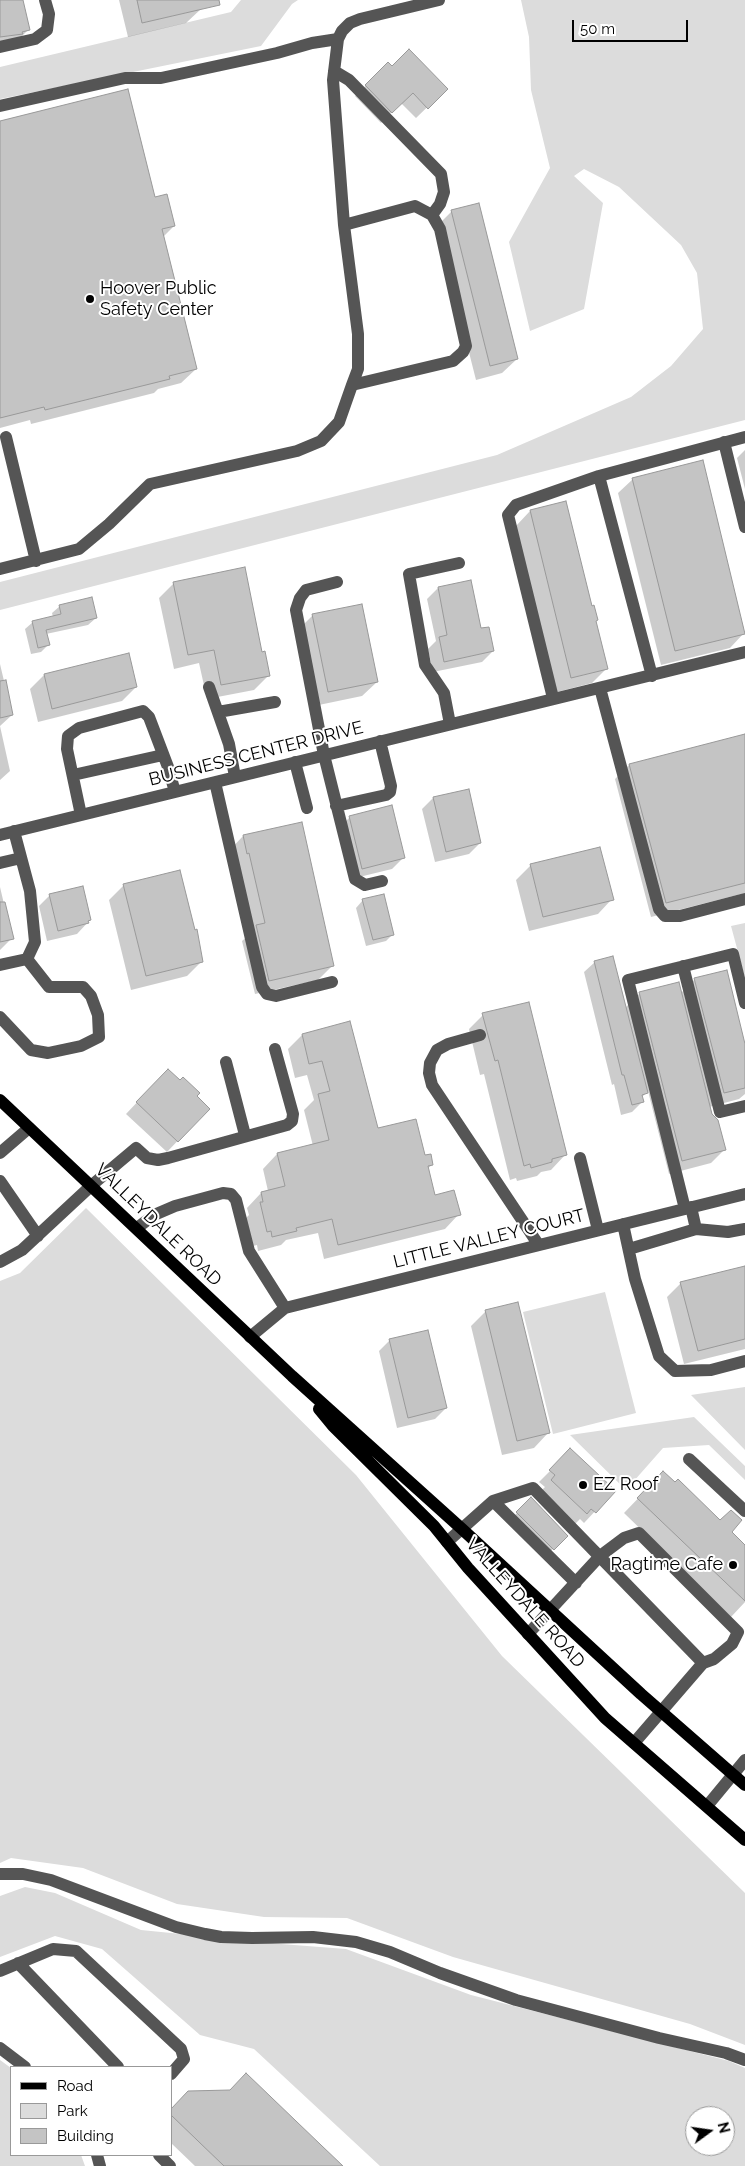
<!DOCTYPE html>
<html>
<head>
<meta charset="utf-8">
<style>
	body { margin:0 }
	#map { position:relative; width:745px; height:2166px; overflow:hidden; background:#fff; font-family:Raleway,sans-serif }
	canvas { display:block }
	.legend { position:absolute; left:10px; top:2066px; width:162px; height:90px; box-sizing:border-box; background:#fff; border:1px solid #999; margin:0; padding:6px 9px; list-style:none; font-size:15px; color:#000 }
	.legend li { display:flex; align-items:center; gap:10px; height:25px }
	.legend b { width:25px; border:1px solid #999 }
	.north { position:absolute; left:685px; top:2106px; width:50px; height:50px; box-sizing:border-box; background:#fff; border:1px solid #999; border-radius:50%; rotate:76deg; font-size:14px; font-weight:700; line-height:20px; text-align:center; color:#000 }
	.north::after { content:''; display:block; margin:auto; width:18px; height:22px; background:#000; clip-path:polygon(50% 0,100% 100%,50% 72%,0 100%) }
	.scale { position:absolute; left:572px; top:20px; width:116px; height:22px; box-sizing:border-box; border:2px solid #000; border-top:0; padding-left:6px; font-size:15px; line-height:18px; white-space:nowrap; color:#000; -webkit-text-stroke:4px #fff; paint-order:stroke }
</style>
</head>
<body>
<div id="map">
<canvas width="745" height="2166"></canvas>
<ul class="legend">
<li><b style="height:6px;background:#000"></b>Road</li>
<li><b style="height:14px;background:#dcdcdc"></b>Park</li>
<li><b style="height:14px;background:#c4c4c4"></b>Building</li>
</ul>
<div class="north">N</div>
<div class="scale">50 m</div>
</div>
<script>
const context = document.querySelector('canvas').getContext('2d');
context.lineJoin = 'round';
function fillPath(path, color) { context.fillStyle = color; context.fill(path, 'evenodd'); }
const shape = rows => new Path2D(rows.map(r => 'M' + r).join(''));
function strokePath(path, color, width, dash) { context.strokeStyle = color; context.lineWidth = width; context.lineCap = dash ? 'butt' : 'round'; context.setLineDash(dash || []); context.stroke(path); }
function write(font, color, halo, rows, align = 'center') {
  context.font = font + ' Raleway,sans-serif'; context.lineWidth = 4; context.setLineDash([]); context.textBaseline = 'middle'; context.strokeStyle = halo; context.fillStyle = color; for (const [text, x, y, turn = 0] of rows) {
    context.save(); context.translate(x, y); context.rotate((+turn || 0) * Math.PI / 180); context.textAlign = isNaN(turn) ? turn : align; if (halo) context.strokeText(text, 0, 0); context.fillText(text, 0, 0); context.restore();
  }
}
fillPath(shape([
	[241,0,298,0,292,4,261,46,0,99,0,67,231,12],
	[521,0,745,0,745,420,0,610,0,582,497,455,631,397,671,366,703,329,697,273,681,245,619,187,584,169,574,176,603,203,584,309,530,331,509,242,550,168,531,90,529,37],
	[745,923,745,978,731,926],
	[86,1208,356,1475,502,1656,745,1893,745,2045,690,2024,453,1957,347,1918,264,1917,177,1904,83,1868,11,1858,0,1863,0,1281,20,1273],
	[605,1292,636,1413,553,1434,523,1312],
	[745,1387,745,1450,691,1395],
	[694,1417,745,1466,745,1480,709,1445,663,1448,626,1490,570,1435],
	[25,1887,55,1893,141,1930,281,1944,346,1949,471,1995,729,2061,745,2068,745,2166,380,2166,254,2049,200,2035,102,1949,55,1936,0,1957,0,1896],
	[695,2116,725,2116,725,2146,695,2146],
	[0,2060,11,2068,11,2155,81,2155,85,2166,0,2166]
]), '#dcdcdc');
fillPath(shape([
	[0,0,22,0,29,29,14,44,0,49],
	[119,0,198,0,201,9,186,23,128,37],
	[388,64,392,68,446,89,416,118,401,103,381,123,355,96],
	[0,122,154,199,174,226,163,237,196,369,181,383,158,389,154,393,31,424,30,420,0,428],
	[452,211,517,359,502,373,476,380,437,226],
	[745,450,745,489,737,458],
	[633,479,744,633,730,648,661,665,618,493],
	[565,502,606,669,592,683,557,692,516,526,530,511],
	[174,583,261,653,269,675,254,690,207,699,199,663,174,669,159,598],
	[438,588,480,630,493,651,482,662,433,672,428,649,436,641,427,599],
	[60,606,96,618,88,625,46,634,48,645,41,652,31,654,25,629,33,622,53,617,52,613],
	[361,606,377,682,362,696,314,706,298,630,312,616],
	[0,664,12,715,0,726,10,771,0,780],
	[44,675,136,687,122,701,38,722,30,689],
	[745,736,745,893,651,917,615,779,629,765],
	[433,798,480,843,469,854,435,862,422,809],
	[350,817,403,858,392,869,351,879,339,828],
	[301,823,333,965,318,980,255,994,242,941,250,934,229,851,243,836],
	[531,865,612,899,598,914,529,931,516,880],
	[123,886,201,962,187,976,131,990,109,900],
	[0,887,12,938,0,950],
	[50,895,90,920,77,934,47,941,39,906],
	[363,900,393,934,386,941,366,946,356,908],
	[595,962,625,1008,640,993,680,994,695,979,745,1049,745,1094,739,1099,709,1107,724,1150,711,1163,669,1174,648,1091,641,1098,642,1102,632,1112,621,1115,614,1084,612,1085,584,972],
	[483,1015,565,1155,551,1170,541,1172,537,1176,517,1181,516,1178,510,1180,484,1074,480,1075,469,1029],
	[302,1035,377,1130,424,1157,432,1165,427,1169,434,1196,459,1214,445,1229,324,1259,318,1233,286,1240,281,1245,258,1251,257,1245,253,1246,246,1218,249,1215,247,1208,261,1193,268,1191,263,1169,277,1154,313,1146,304,1110,314,1100,307,1075,295,1078,288,1049],
	[157,1081,195,1096,208,1109,167,1152,126,1114],
	[745,1267,745,1349,684,1364,667,1297,681,1283],
	[486,1311,548,1433,534,1448,502,1455,471,1326],
	[390,1340,446,1408,435,1419,397,1428,379,1351],
	[560,1461,614,1491,584,1523,580,1519,575,1524,541,1491,545,1487,539,1482],
	[649,1487,730,1532,745,1546,745,1602,731,1617,624,1513],
	[531,1499,566,1536,550,1552,514,1516],
	[171,2110,341,2166,195,2166,171,2143]
]), '#0003');
const building = shape([
	[0,0,23,0,30,30,22,32,23,34,0,37,0,0],
	[137,0,219,0,220,5,142,23,137,0],
	[409,49,448,89,428,109,413,93,392,113,365,85,388,62,392,66,409,49],
	[128,89,155,197,167,194,175,226,162,229,197,369,169,376,170,379,162,381,45,410,44,407,0,418,0,121,128,89],
	[479,203,518,359,490,366,451,210,479,203],
	[703,460,745,634,675,651,632,478,703,460],
	[566,501,592,606,594,605,598,620,596,621,608,669,571,678,530,510,566,501],
	[245,567,262,652,265,651,270,676,221,685,214,650,188,655,173,582,245,567],
	[471,580,481,628,489,627,494,651,444,662,439,637,447,635,438,587,471,580],
	[92,597,97,618,46,630,50,645,38,648,32,621,61,614,59,605,92,597],
	[362,604,378,682,328,692,312,614,362,604],
	[129,653,137,687,52,709,44,674,129,653],
	[6,680,13,715,0,718,0,681,6,680],
	[745,734,745,883,666,903,629,764,745,734],
	[469,789,481,843,446,852,433,797,469,789],
	[392,805,405,858,362,869,349,816,392,805],
	[302,822,334,966,269,981,256,925,265,923,249,853,247,854,243,835,302,822],
	[600,847,614,900,543,917,530,864,600,847],
	[180,870,195,930,197,929,203,962,146,976,123,884,180,870],
	[83,886,91,920,88,921,89,923,58,931,49,894,83,886],
	[384,894,394,935,373,940,362,899,384,894],
	[0,902,5,902,14,939,0,942,0,902],
	[613,956,648,1093,642,1095,644,1102,632,1105,624,1075,622,1075,594,961,613,956],
	[727,970,745,1044,745,1088,724,1093,694,978,727,970],
	[679,982,712,1114,718,1120,726,1150,682,1161,639,992,679,982],
	[529,1002,567,1155,552,1159,552,1162,531,1168,530,1164,524,1166,498,1060,495,1061,482,1013,529,1002],
	[350,1021,378,1128,416,1119,425,1155,431,1154,433,1165,428,1166,435,1195,454,1190,461,1215,338,1245,332,1219,296,1228,297,1231,272,1237,271,1231,267,1232,260,1202,263,1202,261,1192,285,1186,277,1153,329,1140,318,1094,330,1091,322,1061,309,1064,302,1034,350,1021],
	[168,1069,180,1080,183,1077,200,1093,197,1096,210,1109,178,1142,136,1102,168,1069],
	[745,1266,745,1339,698,1351,680,1282,745,1266],
	[518,1302,550,1433,517,1441,485,1310,518,1302],
	[428,1330,447,1408,408,1418,389,1339,428,1330],
	[570,1448,616,1491,596,1513,591,1509,587,1514,551,1480,555,1475,549,1470,570,1448],
	[663,1471,675,1482,678,1479,720,1520,731,1510,742,1520,732,1532,745,1545,745,1601,637,1498,663,1471],
	[531,1497,568,1536,554,1550,516,1512,531,1497],
	[246,2073,321,2145,343,2166,224,2166,171,2115,171,2109,188,2091,230,2090,246,2073]
]);
fillPath(building, '#c4c4c4');
strokePath(building, '#999', 1);
strokePath(shape([
	[0,47,35,39,47,30,49,14,45,0],
	[334,71,349,80,441,174,444,192,440,204,432,215],
	[0,106,125,78,161,78,277,53,312,43,338,39],
	[344,225,333,80,338,39,342,31,350,23,360,19,439,0],
	[6,437,36,561],
	[724,442,745,527],
	[599,476,652,676],
	[0,569,79,549,109,524,150,484,297,451,321,441,339,422,352,385,358,369,358,334,344,225,415,206,432,215,440,229,466,346,463,352,453,361,352,385],
	[337,582,306,590,300,598,296,610,324,755,355,879,365,885,382,881],
	[209,687,229,744,235,777],
	[600,688,659,909,665,916,680,916,745,899],
	[553,698,508,515,516,505,599,476,745,437],
	[218,712,275,702],
	[450,724,444,693,425,665,409,574,459,563],
	[295,762,307,808],
	[73,775,163,755],
	[215,782,262,987,267,994,276,996,332,982],
	[336,806,386,795,390,792,391,786,380,741],
	[81,815,67,749,68,736,79,728,143,711,149,717,168,767,175,792],
	[0,835,745,652],
	[0,863,21,858],
	[0,965,27,959,35,942,30,891,14,831],
	[683,966,720,1112,745,1106],
	[0,1017,31,1050,48,1053,81,1046,99,1037,98,1015,91,996,83,987,49,987,27,959],
	[480,1035,448,1044,437,1050,430,1063,429,1073,432,1085,538,1244],
	[226,1062,245,1135],
	[0,1153,29,1128],
	[580,1158,598,1230],
	[0,1181,38,1236],
	[691,1207,696,1229,728,1232,745,1229],
	[685,1209,628,980,733,954,745,1003],
	[623,1224,635,1279,659,1356,675,1371,711,1370,745,1361],
	[137,1228,154,1215,175,1206,223,1193,231,1194,236,1200,249,1251,285,1308],
	[629,1249,696,1229],
	[0,1262,22,1250,92,1185,136,1148,147,1158,158,1160,168,1158,287,1125,292,1121,293,1114,275,1049],
	[250,1337,285,1308,745,1194],
	[689,1459,745,1511],
	[493,1501,576,1583],
	[447,1542,493,1501,533,1488,703,1663,634,1743],
	[528,1634,600,1556,624,1538,639,1533,738,1632,732,1644,714,1659,703,1663],
	[707,1806,745,1760],
	[0,1874,23,1874,51,1880,176,1927,205,1934,221,1937,252,1938,313,1937,356,1942,390,1952,440,1973,516,2000,659,2038,726,2053,745,2060],
	[18,1963,118,2067],
	[0,1971,53,1949,76,1951,181,2049,184,2059,171,2074],
	[0,2048,25,2067],
	[97,2155,100,2166],
	[159,2155,170,2166]
]), '#555', 12);
strokePath(shape([
	[0,1100,292,1376,462,1529,641,1694,745,1785],
	[319,1409,333,1426,434,1526,468,1568,605,1718,745,1840]
]), '#000', 12);
for (const [x, y, r, color] of [
	[90,299,5,"#000"],
	[583,1485,5,"#000"],
	[733,1565,5,"#000"]
]) { const dot = new Path2D(); dot.arc(x, y, r, 0, 2 * Math.PI); context.fillStyle = color; context.fill(dot); strokePath(dot, '#fff', 2); }
write('18px', '#000', '#fff', [
	["Hoover Public",100,289],
	["Safety Center",100,310],
	["EZ Roof",593,1485],
	["Ragtime Cafe",723,1565,"right"]
], 'left');
write('18px', '#000', '#fff', [
	["BUSINESS CENTER DRIVE",256,754,-14],
	["VALLEYDALE ROAD",158,1225,44],
	["LITTLE VALLEY COURT",489,1239,-14],
	["VALLEYDALE ROAD",525,1603,48]
]);
</script>
</body>
</html>
